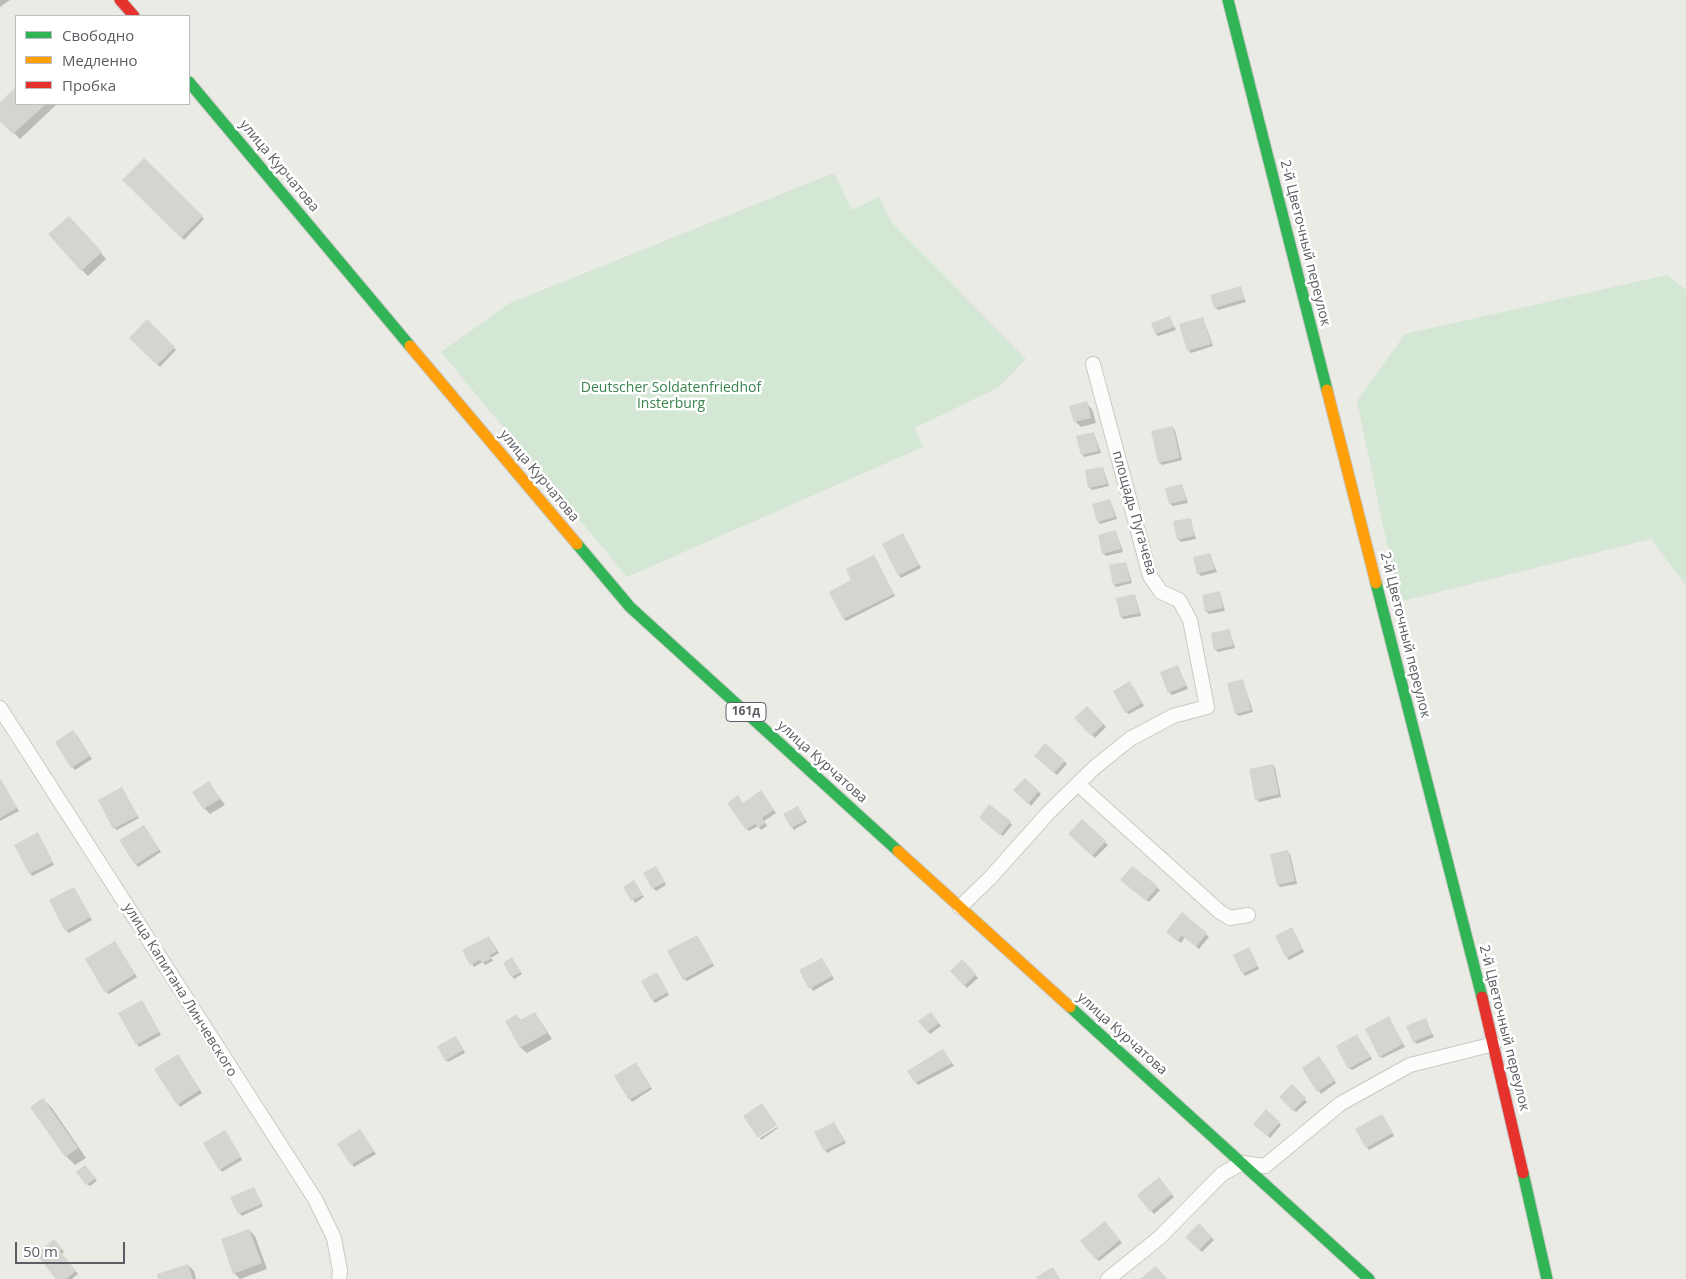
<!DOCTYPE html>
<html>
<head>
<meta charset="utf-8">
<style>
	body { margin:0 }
	#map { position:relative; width:1686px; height:1279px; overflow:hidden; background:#ebebe5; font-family:"Open Sans",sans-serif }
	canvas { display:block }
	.legend { position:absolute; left:15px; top:15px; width:175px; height:90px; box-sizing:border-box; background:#fff; border:1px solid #bdbec1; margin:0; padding:6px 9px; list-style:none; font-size:15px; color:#5b5d63 }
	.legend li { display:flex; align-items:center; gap:10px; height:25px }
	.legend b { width:25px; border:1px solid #bdbec1 }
	.scale { position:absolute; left:15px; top:1242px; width:110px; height:22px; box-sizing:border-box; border:2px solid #5b5d63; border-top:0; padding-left:6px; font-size:15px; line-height:18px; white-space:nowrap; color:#5b5d63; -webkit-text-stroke:4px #fff; paint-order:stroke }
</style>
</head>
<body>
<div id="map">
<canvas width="1686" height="1279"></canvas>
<ul class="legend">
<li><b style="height:6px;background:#30b455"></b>Свободно</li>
<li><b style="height:6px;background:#ff9f0a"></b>Медленно</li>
<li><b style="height:6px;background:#e5322d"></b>Пробка</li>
</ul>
<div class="scale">50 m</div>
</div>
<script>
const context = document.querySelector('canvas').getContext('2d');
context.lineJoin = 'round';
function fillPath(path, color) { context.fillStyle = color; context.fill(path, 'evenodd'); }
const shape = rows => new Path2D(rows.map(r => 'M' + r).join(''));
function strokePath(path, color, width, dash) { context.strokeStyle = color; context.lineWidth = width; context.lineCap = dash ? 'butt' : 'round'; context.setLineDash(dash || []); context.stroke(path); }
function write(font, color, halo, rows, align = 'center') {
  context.font = font + ' "Open Sans",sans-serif'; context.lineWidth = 5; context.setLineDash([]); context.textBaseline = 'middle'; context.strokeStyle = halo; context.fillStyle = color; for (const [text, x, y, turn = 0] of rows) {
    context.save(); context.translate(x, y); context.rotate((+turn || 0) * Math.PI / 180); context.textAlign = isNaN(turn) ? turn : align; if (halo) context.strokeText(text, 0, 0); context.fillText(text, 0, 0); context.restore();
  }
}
fillPath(shape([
	[834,173,852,210,879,197,892,223,1026,359,999,387,915,428,923,447,627,577,441,352,510,303],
	[1667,275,1686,290,1686,586,1651,539,1399,602,1357,401,1405,334]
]), '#d3e7d4');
fillPath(shape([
	[0,0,10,0,0,7],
	[16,89,16,104,57,104,20,139,0,119,0,104],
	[144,160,204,219,184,240,124,180],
	[75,223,106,259,88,276,82,270],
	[1240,287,1246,302,1218,310,1216,308,1212,296],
	[1170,318,1176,330,1158,336,1156,334],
	[1203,318,1213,346,1191,353,1188,350],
	[147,321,176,350,160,367,131,338],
	[1086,403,1092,409,1096,423,1081,427,1075,421],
	[1173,428,1175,430,1182,460,1162,465,1159,462],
	[1094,433,1101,453,1084,457,1082,454],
	[1103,468,1109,486,1092,490,1089,487],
	[1182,485,1188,503,1173,506,1170,504],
	[1110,500,1117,519,1100,524,1098,521],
	[1190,519,1196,539,1181,542,1178,539],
	[1116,532,1123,552,1106,556,1103,553],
	[903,535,921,568,901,578,899,575],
	[1210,554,1217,572,1201,576,1198,573],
	[874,556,895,596,846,621,844,619,853,581],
	[1126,563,1132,583,1116,587,1114,584],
	[1220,593,1225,611,1209,614,1206,611],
	[1135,596,1141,616,1124,619,1121,617],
	[1229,630,1235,648,1218,652,1215,649],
	[1178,667,1188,689,1172,695,1169,692],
	[1243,681,1253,712,1239,716,1236,713],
	[1132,685,1144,706,1129,714,1126,712],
	[1087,707,1106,727,1095,738,1076,718],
	[76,734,92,759,75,770,72,767],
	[1045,745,1067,764,1057,775,1036,756],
	[1273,765,1275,768,1281,797,1259,802,1257,799],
	[1025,779,1041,794,1031,806,1015,790],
	[1,781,19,811,0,821,0,782],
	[209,783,225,805,210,814,204,808],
	[122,789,139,818,117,830,114,828],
	[763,794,776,813,764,821,767,826,761,830,758,826,749,831,747,829,743,804],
	[798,807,807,822,794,830,792,827],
	[983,820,1010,822,1012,825,1003,836],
	[1082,821,1108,845,1095,858,1069,834],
	[146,829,161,852,138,867,136,864],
	[40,837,54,865,32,876,30,873],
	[1288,852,1290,854,1297,884,1280,887,1278,884],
	[1132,867,1160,890,1149,902,1125,882],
	[658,870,666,885,656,891,653,888],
	[634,882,644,897,635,903,625,887],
	[74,888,92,920,69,933,66,930],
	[1182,914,1209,937,1199,949,1185,937,1181,943,1170,934],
	[1294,932,1304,952,1289,960,1287,957],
	[697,936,714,966,687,981,684,979],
	[491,940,499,953,491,958,493,961,485,965,483,962,474,967,464,951],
	[115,942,137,977,109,994,106,992],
	[1251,951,1259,969,1245,976,1243,973],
	[512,959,522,974,514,979,512,976],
	[822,959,834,979,813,991,801,971],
	[962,961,978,978,967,988,951,971],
	[659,976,669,995,655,1003,653,1000],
	[144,1004,161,1035,139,1047,137,1044],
	[535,1013,552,1039,527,1053,521,1048,507,1022,517,1016,522,1021],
	[933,1016,941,1026,930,1034,920,1021],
	[1389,1018,1405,1047,1382,1058,1380,1056],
	[1425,1019,1434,1037,1417,1044,1414,1041],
	[1357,1036,1372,1059,1352,1070,1349,1068],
	[458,1040,465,1053,448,1062,446,1060],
	[945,1053,954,1066,918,1085,909,1072],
	[180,1058,202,1093,180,1107,178,1104],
	[1321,1060,1336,1083,1321,1094,1303,1068],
	[638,1067,652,1089,632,1102,615,1077],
	[1292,1086,1307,1102,1296,1112,1281,1097],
	[43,1099,52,1108,86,1158,75,1165,66,1156,32,1107],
	[1266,1111,1281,1125,1270,1138,1255,1124],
	[1384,1118,1394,1136,1369,1150,1367,1147],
	[834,1123,846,1143,827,1153,825,1150],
	[777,1127,778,1128,761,1140,760,1138],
	[360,1131,376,1154,354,1167,352,1164],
	[228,1135,242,1160,222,1172,220,1169],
	[88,1169,97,1181,90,1186,87,1184],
	[1161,1182,1174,1197,1154,1214,1138,1195],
	[254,1188,263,1206,242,1216,239,1213],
	[1107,1225,1122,1243,1099,1261,1097,1259],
	[1199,1225,1214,1240,1202,1252,1187,1237],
	[249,1230,255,1236,267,1269,240,1279,234,1273],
	[57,1243,64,1252,61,1254,78,1274,72,1279,58,1279],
	[188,1265,194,1271,196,1279,160,1279]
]), '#0003');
fillPath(shape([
	[16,87,16,104,46,104,13,134,0,121,0,102],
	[144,158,203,216,181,238,122,180],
	[69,216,102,252,81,271,48,234],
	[1241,286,1245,299,1214,308,1210,295],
	[1170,316,1174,327,1155,334,1151,323],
	[1203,317,1211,344,1187,351,1179,324],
	[147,319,175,347,157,365,129,338],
	[1087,401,1091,418,1074,422,1069,406],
	[1173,426,1180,458,1158,463,1151,431],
	[1094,432,1099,451,1081,455,1076,436],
	[1103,467,1107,484,1088,488,1085,470],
	[1182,484,1186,500,1169,504,1165,488],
	[1110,499,1115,517,1097,522,1092,504],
	[1191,518,1194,536,1177,540,1173,521],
	[1116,530,1121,549,1102,554,1098,535],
	[903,533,919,565,898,576,882,544],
	[1210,553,1215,569,1197,574,1193,557],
	[874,555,894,594,843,619,829,592,851,580,846,569],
	[1126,562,1130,581,1113,585,1109,565],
	[1220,591,1223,608,1205,612,1202,595],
	[1135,594,1139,613,1120,617,1116,598],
	[1230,629,1233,646,1214,650,1211,633],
	[1178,665,1186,686,1168,693,1160,672],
	[1243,679,1251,710,1235,714,1227,683],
	[1130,681,1142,703,1125,713,1113,691],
	[1087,706,1104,724,1091,736,1074,718],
	[73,730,90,756,71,768,55,742],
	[1045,743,1065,761,1054,773,1034,756],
	[1273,764,1279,794,1255,800,1249,769],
	[1025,778,1039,791,1028,804,1013,790],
	[1,779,17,808,0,818,0,780],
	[209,781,220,799,203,809,192,792],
	[122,787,138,816,113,829,98,800],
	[761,790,774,810,762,818,765,823,758,828,755,824,746,830,727,803,738,795,743,803],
	[989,804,1011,821,1000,835,979,818],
	[798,806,806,820,791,828,783,814],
	[1082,819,1106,841,1092,856,1068,834],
	[144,825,159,850,135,865,119,840],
	[38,832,53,862,29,874,14,845],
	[1288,850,1295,881,1277,885,1270,854],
	[656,866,665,882,652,889,643,873],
	[1132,866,1158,886,1146,901,1120,880],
	[634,880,643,895,631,901,623,887],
	[74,887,91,917,65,931,49,900],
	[1182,912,1207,933,1196,947,1182,936,1177,941,1166,932],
	[1292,927,1303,949,1286,958,1275,936],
	[697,935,713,963,683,980,667,951],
	[489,936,497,951,490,955,492,958,482,963,480,960,470,965,462,950],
	[115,941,135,974,105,993,85,959],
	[1249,947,1258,966,1242,974,1233,955],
	[512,957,521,972,511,977,503,963],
	[822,958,833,976,809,989,799,970],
	[962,959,976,974,964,986,950,971],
	[657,972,668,992,652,1001,641,981],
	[142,1000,159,1032,136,1045,118,1013],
	[535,1012,547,1033,520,1048,505,1021,517,1014,520,1020],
	[931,1012,939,1023,927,1032,918,1021],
	[1389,1016,1403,1044,1379,1057,1365,1029],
	[1426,1018,1432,1034,1413,1042,1406,1026],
	[1357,1034,1370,1057,1348,1069,1336,1046],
	[456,1036,463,1050,445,1061,437,1046],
	[943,1049,952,1063,915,1083,907,1071],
	[178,1054,200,1090,177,1105,154,1069],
	[1319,1056,1335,1080,1317,1092,1302,1068],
	[636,1062,651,1087,629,1100,614,1076],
	[1292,1084,1306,1098,1293,1111,1279,1097],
	[43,1098,78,1148,65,1157,30,1107],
	[762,1103,777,1125,758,1138,743,1116],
	[1266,1109,1280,1122,1267,1136,1253,1124],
	[1382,1114,1393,1133,1366,1148,1355,1129],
	[834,1122,844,1141,824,1151,814,1132],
	[360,1129,374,1151,351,1165,337,1144],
	[225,1130,241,1157,219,1170,203,1143],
	[85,1165,96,1178,86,1185,76,1172],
	[1159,1177,1172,1194,1150,1212,1137,1195],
	[254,1187,262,1204,238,1214,230,1197],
	[1105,1221,1120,1240,1096,1260,1080,1241],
	[1199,1223,1212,1237,1199,1250,1185,1237],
	[249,1229,262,1263,233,1274,221,1239],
	[54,1239,62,1249,60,1251,76,1271,66,1279,56,1279,36,1254],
	[188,1264,193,1279,158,1279,157,1274],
	[1156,1266,1167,1279,1140,1279],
	[1053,1267,1060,1279,1037,1279,1036,1277]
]), '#d4d4d0');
const street = shape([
	[0,708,315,1199,334,1238,340,1271,339,1279],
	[1078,784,1220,912,1230,918,1248,915],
	[960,907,990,878,1049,812,1095,767,1130,739,1173,716,1207,707,1190,620,1179,600,1161,592,1150,576,1093,364],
	[1108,1279,1159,1238,1222,1174,1242,1163,1265,1166,1340,1104,1410,1065,1494,1044]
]);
const fast = shape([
	[1228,0,1327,390],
	[189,82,410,346],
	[577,544,630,607,898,851],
	[1376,583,1482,997],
	[1070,1007,1369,1279],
	[1523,1173,1547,1279]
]);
const slow = shape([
	[410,346,577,544],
	[1327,390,1376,583],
	[898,851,1070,1007]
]);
const jam = shape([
	[120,0,134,16],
	[1482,997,1523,1173]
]);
strokePath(street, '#c8c9c7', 16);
strokePath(fast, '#c8c8c6', 13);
strokePath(slow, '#c8c8c6', 13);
strokePath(jam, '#c8c8c6', 13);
strokePath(street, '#fcfcfb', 14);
strokePath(fast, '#30b455', 11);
strokePath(slow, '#ff9f0a', 11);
strokePath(jam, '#e5322d', 11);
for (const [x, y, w] of [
	[746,712,40]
]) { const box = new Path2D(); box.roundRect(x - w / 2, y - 9.5, w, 19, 4); context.fillStyle = '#fff'; context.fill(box); strokePath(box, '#5b5d63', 1); }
write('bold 12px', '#5b5d63', null, [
	["161д",746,712]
]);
write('14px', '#5b5d63', '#fff', [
	["улица Курчатова",279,166,50],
	["2-й Цветочный переулок",1305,243,76],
	["улица Курчатова",539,476,50],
	["площадь Пугачева",1134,513,74],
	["2-й Цветочный переулок",1405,635,76],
	["улица Курчатова",822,762,42],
	["улица Капитана Линчевского",180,990,58],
	["2-й Цветочный переулок",1504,1028,76],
	["улица Курчатова",1122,1034,42]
]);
write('14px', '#3a834c', '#fff', [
	["Deutscher Soldatenfriedhof",671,388],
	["Insterburg",671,404]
]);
</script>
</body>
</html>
